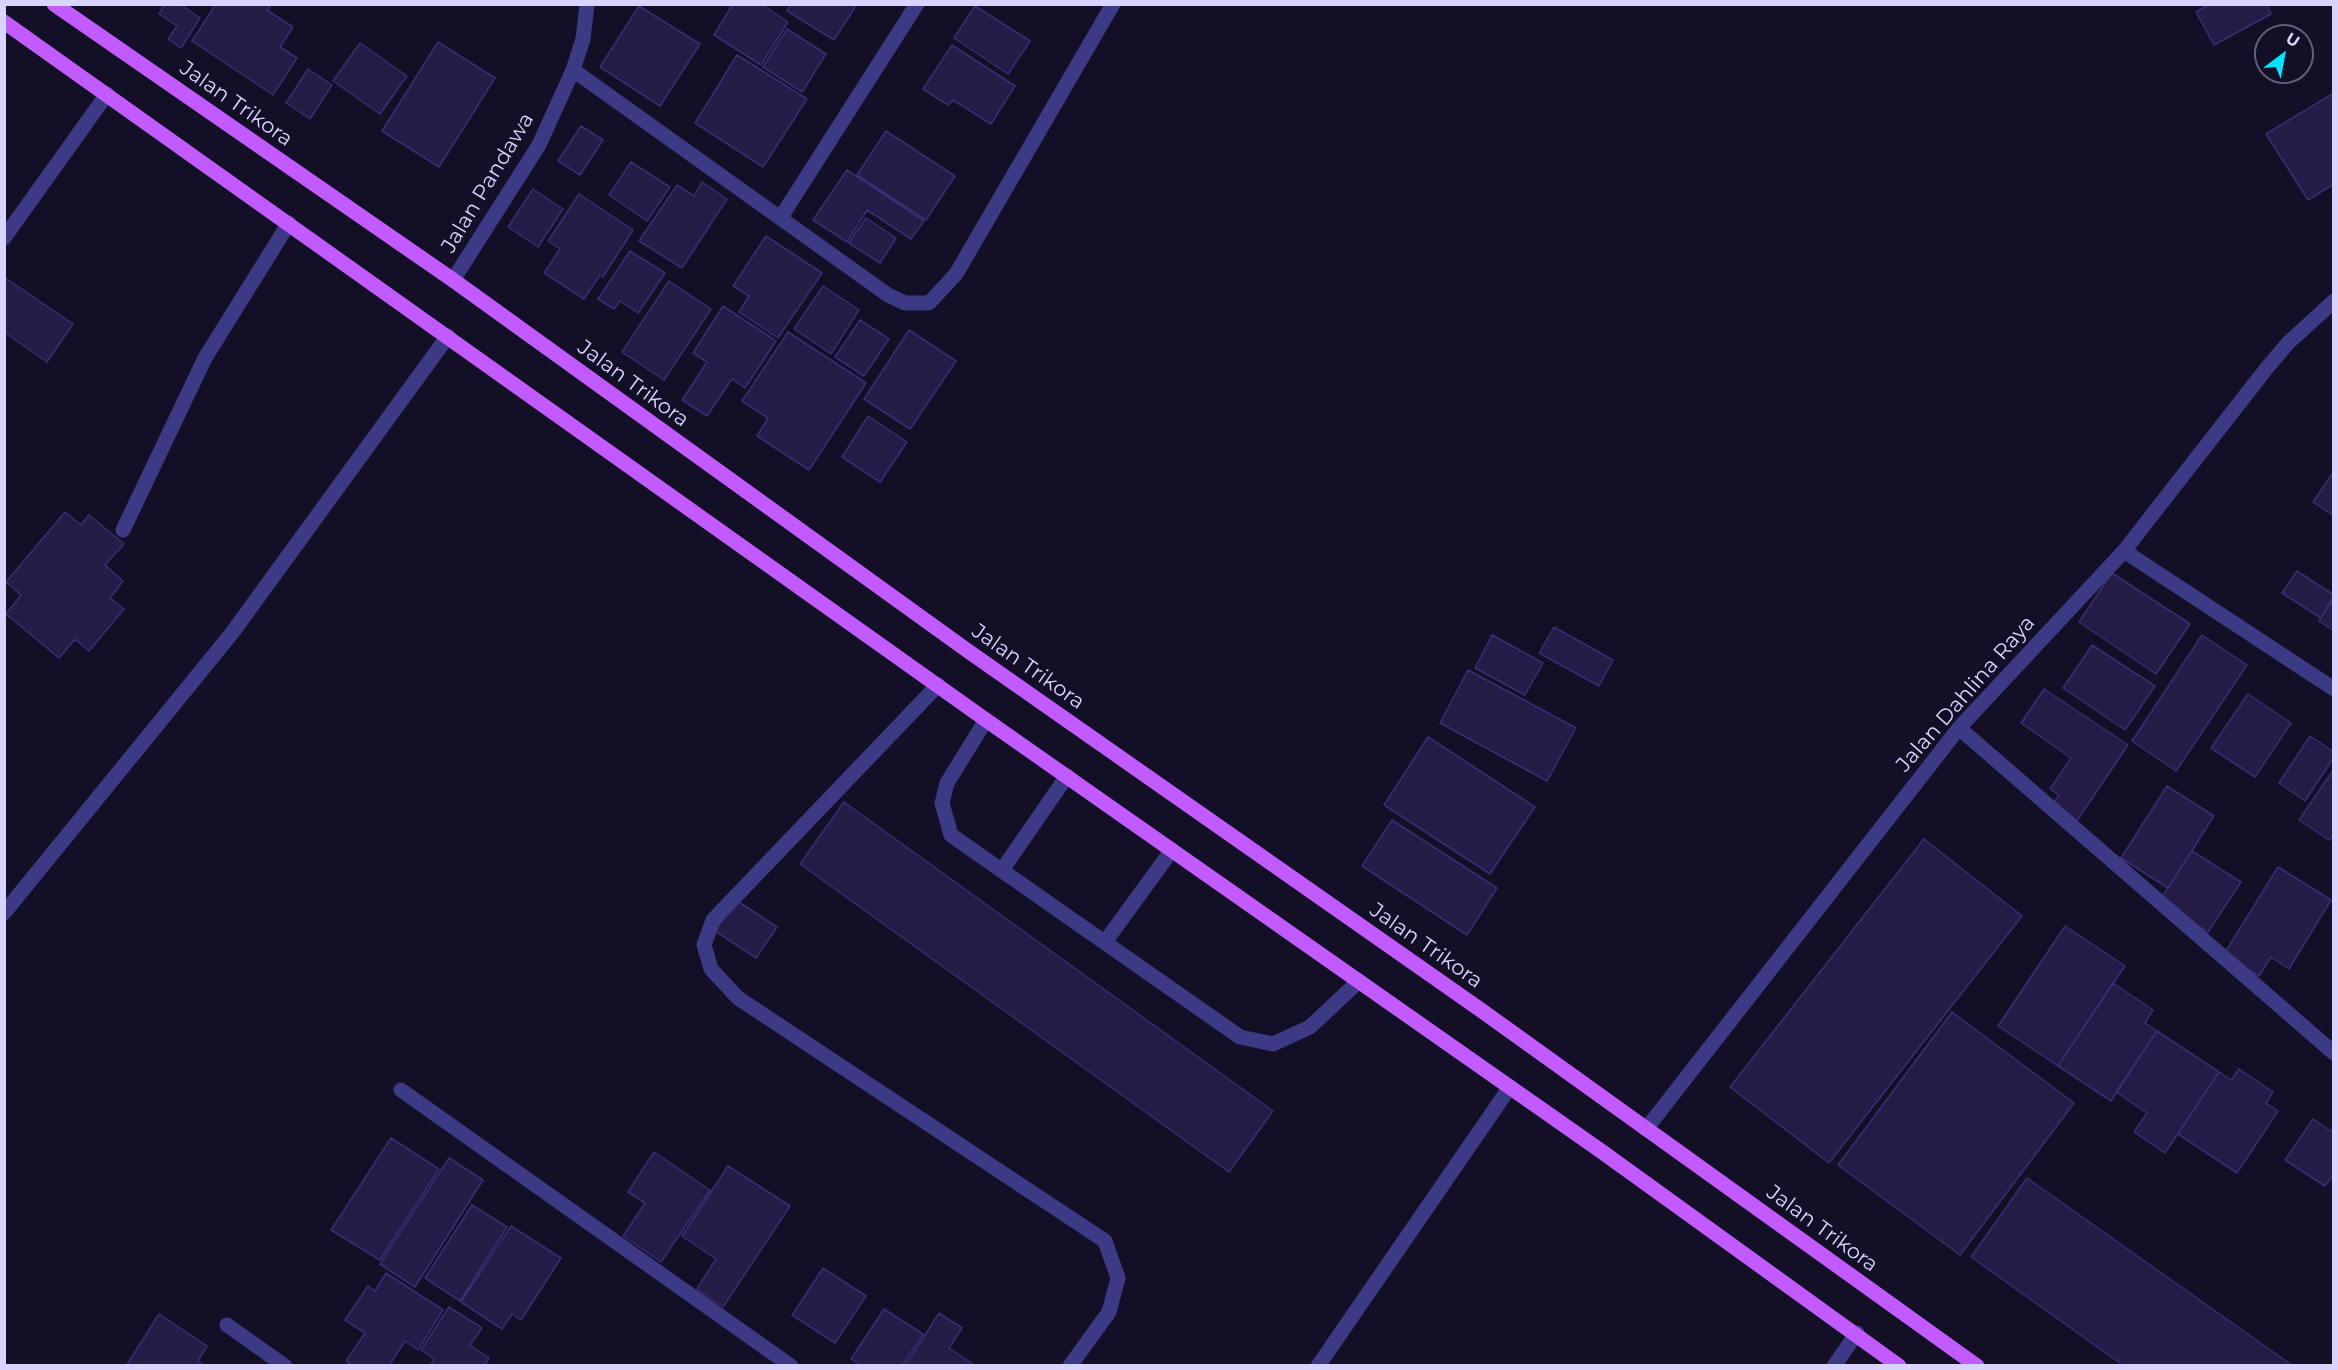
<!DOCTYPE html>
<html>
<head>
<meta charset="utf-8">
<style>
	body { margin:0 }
	#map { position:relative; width:2338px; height:1370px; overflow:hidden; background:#130f26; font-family:Montserrat,sans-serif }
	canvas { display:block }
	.frame { position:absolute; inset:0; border:6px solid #d9d4ff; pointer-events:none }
	.north { position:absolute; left:2254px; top:24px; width:60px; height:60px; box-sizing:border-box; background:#130f26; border:2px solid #625e7d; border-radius:50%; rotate:32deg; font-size:16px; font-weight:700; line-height:24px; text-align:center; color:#d9d4ff }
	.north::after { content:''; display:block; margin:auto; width:21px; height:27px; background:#00e5ff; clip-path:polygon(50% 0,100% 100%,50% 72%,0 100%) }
</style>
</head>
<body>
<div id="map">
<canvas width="2338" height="1370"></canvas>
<div class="frame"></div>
<div class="north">U</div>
</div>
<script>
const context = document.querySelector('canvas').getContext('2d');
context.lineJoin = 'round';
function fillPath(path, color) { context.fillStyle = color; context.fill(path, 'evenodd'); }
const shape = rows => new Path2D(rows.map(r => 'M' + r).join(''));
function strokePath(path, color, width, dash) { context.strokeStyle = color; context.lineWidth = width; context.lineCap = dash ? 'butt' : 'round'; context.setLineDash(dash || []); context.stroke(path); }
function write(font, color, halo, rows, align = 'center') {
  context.font = font + ' Montserrat,sans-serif'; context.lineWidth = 6; context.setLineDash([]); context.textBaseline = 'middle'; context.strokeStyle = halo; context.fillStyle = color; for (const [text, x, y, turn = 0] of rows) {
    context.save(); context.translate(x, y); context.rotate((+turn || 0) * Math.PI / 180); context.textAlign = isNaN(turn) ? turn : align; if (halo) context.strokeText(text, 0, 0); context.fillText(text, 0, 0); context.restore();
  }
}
const building = shape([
	[165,4,180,4,200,18,181,48,168,39,177,26,159,14,165,4],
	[216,4,272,4,267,10,293,27,280,47,297,58,273,95,192,41,216,4],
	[733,4,761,4,788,22,761,65,714,35,733,4],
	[791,4,857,4,834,40,787,11,791,4],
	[2210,4,2266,4,2271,14,2214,45,2196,12,2210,4],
	[639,6,700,44,660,106,600,67,639,6],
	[975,6,1030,41,1008,74,954,38,975,6],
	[787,29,826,54,802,92,763,67,787,29],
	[438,42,495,78,439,167,382,131,438,42],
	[360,43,407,76,380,114,333,81,360,43],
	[952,45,1015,86,991,124,953,100,948,105,923,89,952,45],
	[737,55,807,99,763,167,695,123,737,55],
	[308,69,332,85,310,119,286,103,308,69],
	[2334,93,2334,184,2308,200,2266,134,2334,93],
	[581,126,603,140,580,175,558,161,581,126],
	[886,131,955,176,926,220,857,175,886,131],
	[631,162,670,187,647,221,609,195,631,162],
	[847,170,924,221,911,239,867,210,847,242,813,220,847,170],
	[702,182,727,199,682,268,639,241,677,185,694,196,702,182],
	[533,189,563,209,538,247,508,227,533,189],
	[579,194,633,230,603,277,600,275,584,299,544,273,560,249,548,241,579,194],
	[866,218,896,238,880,263,849,243,866,218],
	[766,236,822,273,778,338,739,312,749,296,733,286,766,236],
	[630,251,665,273,638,313,620,301,614,309,598,299,630,251],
	[4,277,73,324,47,362,4,332,4,277],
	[669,281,711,309,664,380,622,352,669,281],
	[823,286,859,310,831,354,794,329,823,286],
	[723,306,776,341,745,388,732,379,707,416,682,400,707,362,693,353,723,306],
	[860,320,889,339,864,376,835,357,860,320],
	[909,330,956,361,910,429,864,399,909,330],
	[788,332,866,383,809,470,757,436,768,418,742,401,788,332],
	[868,416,907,442,880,482,842,457,868,416],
	[2334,471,2334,516,2313,502,2334,471],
	[65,512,81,525,89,515,124,544,105,565,123,581,110,598,124,609,89,651,75,639,59,658,6,614,21,595,6,582,65,512],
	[2297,571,2334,595,2321,618,2282,593,2297,571],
	[2112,573,2190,624,2156,674,2079,622,2112,573],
	[2334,598,2334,631,2319,621,2334,598],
	[1554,627,1613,660,1599,686,1539,653,1554,627],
	[1492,635,1543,663,1525,695,1475,668,1492,635],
	[2202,635,2247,665,2176,771,2132,741,2202,635],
	[2092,645,2155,686,2125,730,2063,688,2092,645],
	[1468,670,1576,728,1547,781,1440,723,1468,670],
	[2044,689,2128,745,2076,822,2052,805,2059,795,2050,789,2071,758,2021,723,2044,689],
	[2248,694,2291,723,2255,777,2211,748,2248,694],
	[2310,736,2334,752,2334,757,2305,801,2279,783,2310,736],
	[1428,737,1535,807,1490,874,1384,805,1428,737],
	[2334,769,2334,833,2329,840,2299,820,2334,769],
	[2167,786,2214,816,2168,888,2121,858,2167,786],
	[844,802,1273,1111,1229,1172,800,864,844,802],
	[1392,820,1497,888,1467,935,1362,866,1392,820],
	[1924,839,2022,916,1829,1163,1730,1087,1924,839],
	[2192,851,2241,882,2208,932,2160,900,2192,851],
	[2278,867,2331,900,2289,969,2271,957,2259,976,2224,954,2278,867],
	[736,900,777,927,756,958,715,931,736,900],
	[2065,926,2125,966,2058,1066,1998,1026,2065,926],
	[2113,983,2153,1010,2145,1023,2157,1031,2111,1101,2058,1066,2113,983],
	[1952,1012,2074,1103,1960,1255,1838,1165,1952,1012],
	[2157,1031,2219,1072,2165,1153,2134,1132,2147,1113,2116,1092,2157,1031],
	[2239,1069,2273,1092,2266,1103,2278,1111,2237,1173,2178,1134,2219,1072,2231,1080,2239,1069],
	[2313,1119,2334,1133,2334,1174,2325,1186,2285,1160,2313,1119],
	[391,1138,439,1169,380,1260,331,1230,391,1138],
	[654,1152,710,1190,661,1262,623,1236,645,1203,628,1192,654,1152],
	[449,1158,483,1180,415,1287,380,1264,449,1158],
	[728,1166,790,1206,723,1307,697,1289,716,1259,682,1236,728,1166],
	[2027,1178,2293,1366,2124,1366,1971,1257,2027,1178],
	[472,1205,507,1227,460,1301,425,1278,472,1205],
	[511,1226,561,1258,521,1320,512,1314,502,1329,461,1302,511,1226],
	[823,1268,866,1296,835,1343,792,1315,823,1268],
	[386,1273,443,1310,418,1350,405,1341,389,1366,354,1366,346,1361,365,1333,345,1320,368,1286,375,1291,386,1273],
	[449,1307,482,1328,470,1345,489,1358,484,1366,430,1366,434,1359,421,1350,449,1307],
	[884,1309,923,1334,902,1366,861,1366,851,1359,884,1309],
	[939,1313,962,1328,949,1348,976,1366,905,1366,939,1313],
	[159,1314,207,1346,198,1361,205,1366,126,1366,159,1314]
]);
fillPath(building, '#241b47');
strokePath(building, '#3b2d73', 1.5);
strokePath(shape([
	[123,530,205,358,289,223],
	[986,720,947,783,942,803,951,835,1240,1037,1273,1044,1310,1027,1359,981],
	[1002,870,1067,776],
	[1105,942,1172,850],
	[1834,1366,1857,1333]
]), '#3d3a85', 15);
strokePath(shape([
	[573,70,888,295,905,303,929,303,956,274,1113,4],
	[781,217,917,4],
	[4,238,107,94],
	[2124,551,2334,689],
	[938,685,713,920,704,945,711,969,738,998,1105,1241,1118,1278,1109,1312,1070,1366],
	[1959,728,2334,1053],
	[4,913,232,633,448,336],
	[401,1090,791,1366],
	[227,1325,285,1366],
	[1318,1366,1510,1087]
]), '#3d3a85', 15);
strokePath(shape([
	[453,280,539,145,573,70,583,39,587,4],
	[1646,1129,1959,728,2124,551,2266,369,2288,343,2334,301]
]), '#3d3a85', 15);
strokePath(shape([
	[54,4,453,280,968,651,1478,1008,1977,1366],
	[4,22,986,720,1601,1151,1899,1366]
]), '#c25bff', 15);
write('21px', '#d9d4ff', '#130f26', [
	["Jalan Trikora",236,104,35],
	["Jalan Pandawa",488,183,-59],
	["Jalan Trikora",633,384,36],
	["Jalan Trikora",1028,667,35],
	["Jalan Dahlina Raya",1966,694,-49],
	["Jalan Trikora",1426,946,35],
	["Jalan Trikora",1822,1229,36]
]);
</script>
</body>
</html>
